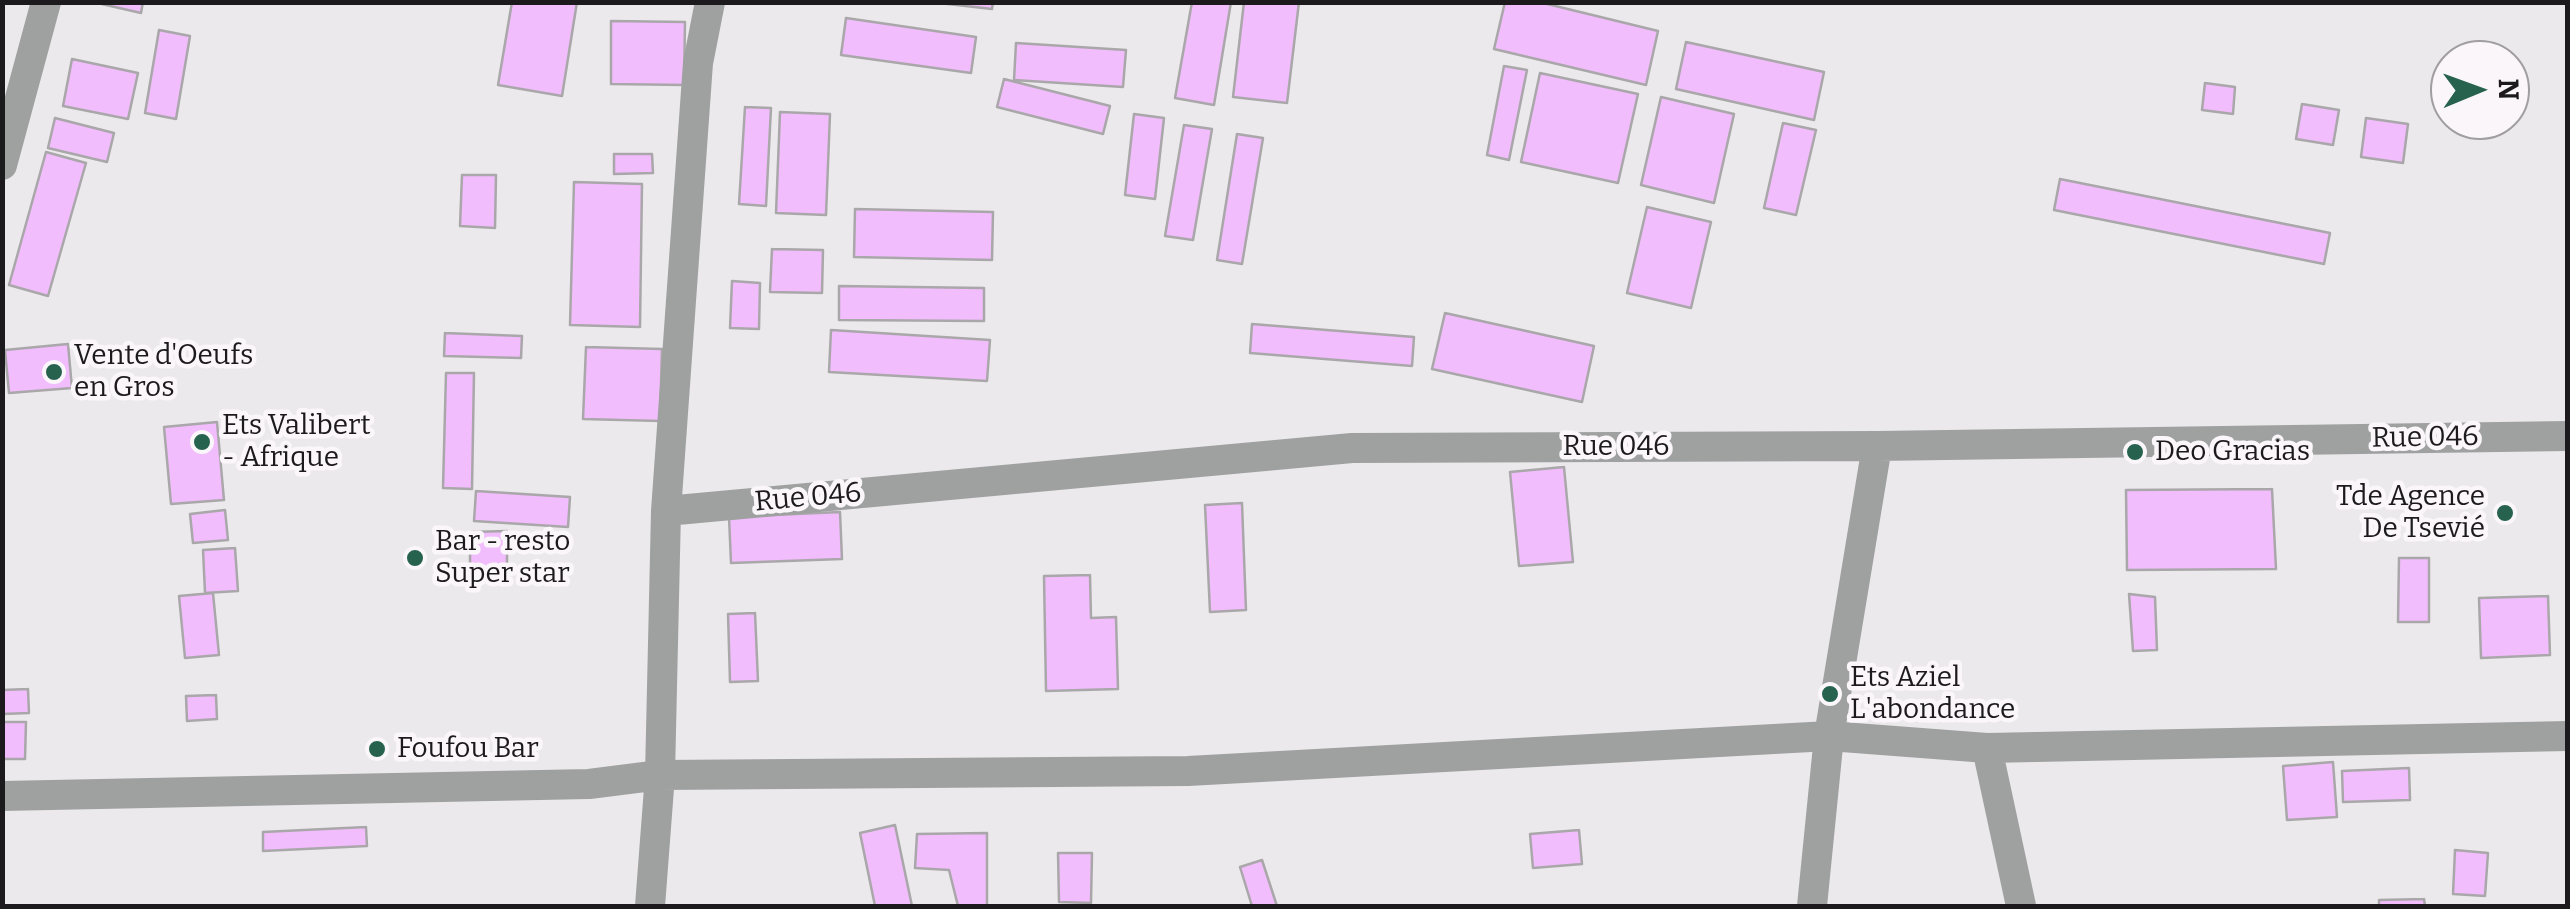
<!DOCTYPE html>
<html>
<head>
<meta charset="utf-8">
<style>
	body { margin:0 }
	#map { position:relative; width:2570px; height:909px; overflow:hidden; background:#ece9ed; font-family:Bitter,serif }
	canvas { display:block }
	.frame { position:absolute; inset:0; border:5px solid #1c1a1c; pointer-events:none }
	.north { position:absolute; left:2430px; top:40px; width:100px; height:100px; box-sizing:border-box; background:#faf6fa; border:2px solid #a19ea1; border-radius:50%; rotate:89deg; font-size:28px; font-weight:700; line-height:40px; text-align:center; color:#1c1a1c }
	.north::after { content:''; display:block; margin:auto; width:35px; height:45px; background:#26624d; clip-path:polygon(50% 0,100% 100%,50% 72%,0 100%) }
</style>
</head>
<body>
<div id="map">
<canvas width="2570" height="909"></canvas>
<div class="frame"></div>
<div class="north">N</div>
</div>
<script>
const context = document.querySelector('canvas').getContext('2d');
context.lineJoin = 'round';
function fillPath(path, color) { context.fillStyle = color; context.fill(path, 'evenodd'); }
const shape = rows => new Path2D(rows.map(r => 'M' + r).join(''));
function strokePath(path, color, width, dash) { context.strokeStyle = color; context.lineWidth = width; context.lineCap = dash ? 'butt' : 'round'; context.setLineDash(dash || []); context.stroke(path); }
function write(font, color, halo, rows, align = 'center') {
  context.font = font + ' Bitter,serif'; context.lineWidth = 9; context.setLineDash([]); context.textBaseline = 'middle'; context.strokeStyle = halo; context.fillStyle = color; for (const [text, x, y, turn = 0] of rows) {
    context.save(); context.translate(x, y); context.rotate((+turn || 0) * Math.PI / 180); context.textAlign = isNaN(turn) ? turn : align; if (halo) context.strokeText(text, 0, 0); context.fillText(text, 0, 0); context.restore();
  }
}
const building = shape([
	[93,2,143,2,141,13,93,2],
	[512,2,577,2,562,96,498,85,512,2],
	[930,2,993,2,992,9,930,2],
	[1192,2,1231,2,1214,105,1175,98,1192,2],
	[1244,2,1299,2,1287,103,1233,97,1244,2],
	[1505,2,1539,2,1658,31,1646,85,1494,49,1505,2],
	[846,18,976,37,971,73,841,55,846,18],
	[611,21,685,22,684,85,611,84,611,21],
	[159,30,190,36,176,119,145,113,159,30],
	[1686,42,1824,72,1814,120,1676,89,1686,42],
	[1016,43,1126,50,1123,87,1014,80,1016,43],
	[72,59,138,73,128,119,63,106,72,59],
	[1504,66,1527,70,1509,160,1487,155,1504,66],
	[1540,73,1638,94,1618,183,1521,162,1540,73],
	[1004,79,1110,106,1103,134,997,107,1004,79],
	[2205,83,2235,87,2233,114,2202,110,2205,83],
	[1661,97,1734,114,1714,203,1641,185,1661,97],
	[2302,104,2339,110,2333,145,2296,139,2302,104],
	[745,107,771,108,766,206,739,204,745,107],
	[780,112,830,114,826,215,776,213,780,112],
	[1134,114,1164,118,1155,199,1125,195,1134,114],
	[55,118,114,133,107,162,48,148,55,118],
	[2366,118,2408,124,2403,163,2361,157,2366,118],
	[1783,123,1816,130,1796,215,1764,208,1783,123],
	[1184,125,1212,129,1193,240,1165,236,1184,125],
	[1237,134,1263,138,1242,264,1217,260,1237,134],
	[46,152,86,163,48,296,9,285,46,152],
	[614,154,652,154,653,173,614,174,614,154],
	[462,175,496,175,495,228,460,226,462,175],
	[2060,179,2330,233,2324,264,2054,210,2060,179],
	[574,182,642,184,640,327,570,325,574,182],
	[1647,207,1711,222,1691,308,1627,293,1647,207],
	[855,209,993,212,992,260,854,257,855,209],
	[772,249,823,250,822,293,770,292,772,249],
	[732,281,760,283,759,329,730,328,732,281],
	[839,286,984,288,984,321,839,320,839,286],
	[1445,313,1594,346,1582,402,1432,369,1445,313],
	[1252,324,1414,337,1412,366,1250,353,1252,324],
	[831,330,990,340,987,381,829,372,831,330],
	[445,333,522,336,521,358,444,356,445,333],
	[68,344,72,388,9,393,5,350,68,344],
	[586,347,662,349,660,421,583,419,586,347],
	[446,373,474,373,472,489,443,488,446,373],
	[217,422,224,500,171,504,164,427,217,422],
	[1564,467,1573,562,1519,566,1510,472,1564,467],
	[2272,489,2276,569,2127,570,2126,490,2272,489],
	[476,491,570,497,568,527,474,521,476,491],
	[1242,503,1246,610,1210,612,1205,505,1242,503],
	[225,510,228,540,193,543,190,514,225,510],
	[840,512,842,559,731,563,729,517,840,512],
	[507,531,507,580,470,580,470,532,507,531],
	[235,548,238,591,205,593,203,550,235,548],
	[2399,558,2429,558,2429,622,2398,622,2399,558],
	[1090,575,1091,618,1116,617,1118,689,1046,691,1044,576,1090,575],
	[213,593,219,655,185,658,179,596,213,593],
	[2129,594,2155,597,2157,650,2133,651,2129,594],
	[2548,596,2550,655,2481,658,2479,598,2548,596],
	[755,613,758,681,730,682,728,614,755,613],
	[28,689,29,713,2,714,2,690,28,689],
	[216,695,217,719,187,721,186,696,216,695],
	[2,722,26,722,25,759,2,759,2,722],
	[2333,762,2337,817,2287,820,2283,766,2333,762],
	[2409,768,2410,800,2343,802,2342,771,2409,768],
	[895,825,912,906,875,906,860,833,895,825],
	[366,827,367,846,263,851,263,832,366,827],
	[1579,830,1582,864,1533,868,1530,834,1579,830],
	[987,833,987,906,958,906,949,870,915,868,917,834,987,833],
	[2455,850,2488,853,2485,896,2453,894,2455,850],
	[1058,853,1092,853,1091,903,1059,902,1058,853],
	[1262,860,1277,906,1252,906,1240,867,1262,860],
	[2424,899,2425,906,2379,906,2379,900,2424,899]
]);
fillPath(building, '#f1bdfc');
strokePath(building, '#aaa7aa', 2.5);
strokePath(shape([
	[2,165,46,2],
	[666,511,1352,448,1877,446,2568,436],
	[1987,748,2021,906],
	[2,796,589,784,660,775,1188,771,1829,736,1987,748,2568,736],
	[650,906,660,775,666,511,698,63,710,2],
	[1812,906,1829,736,1877,446]
]), '#9fa1a0', 30);
for (const [x, y, r, color] of [
	[54,372,10,"#26624d"],
	[202,442,10,"#26624d"],
	[2135,452,10,"#26624d"],
	[2505,513,10,"#26624d"],
	[415,558,10,"#26624d"],
	[1830,694,10,"#26624d"],
	[377,749,10,"#26624d"]
]) { const dot = new Path2D(); dot.arc(x, y, r, 0, 2 * Math.PI); context.fillStyle = color; context.fill(dot); strokePath(dot, '#faf6fa', 4); }
write('28px', '#1c1a1c', '#faf6fa', [
	["Vente d'Oeufs",74,356],
	["en Gros",74,388],
	["Ets Valibert",222,426],
	["- Afrique",222,458],
	["Deo Gracias",2155,452],
	["Tde Agence",2485,497,"right"],
	["De Tsevié",2485,529,"right"],
	["Bar - resto",435,542],
	["Super star",435,574],
	["Ets Aziel",1850,678],
	["L'abondance",1850,710],
	["Foufou Bar",397,749]
], 'left');
write('28px', '#1c1a1c', '#faf6fa', [
	["Rue 046",2425,438,-1],
	["Rue 046",1616,447],
	["Rue 046",808,498,-5]
]);
</script>
</body>
</html>
